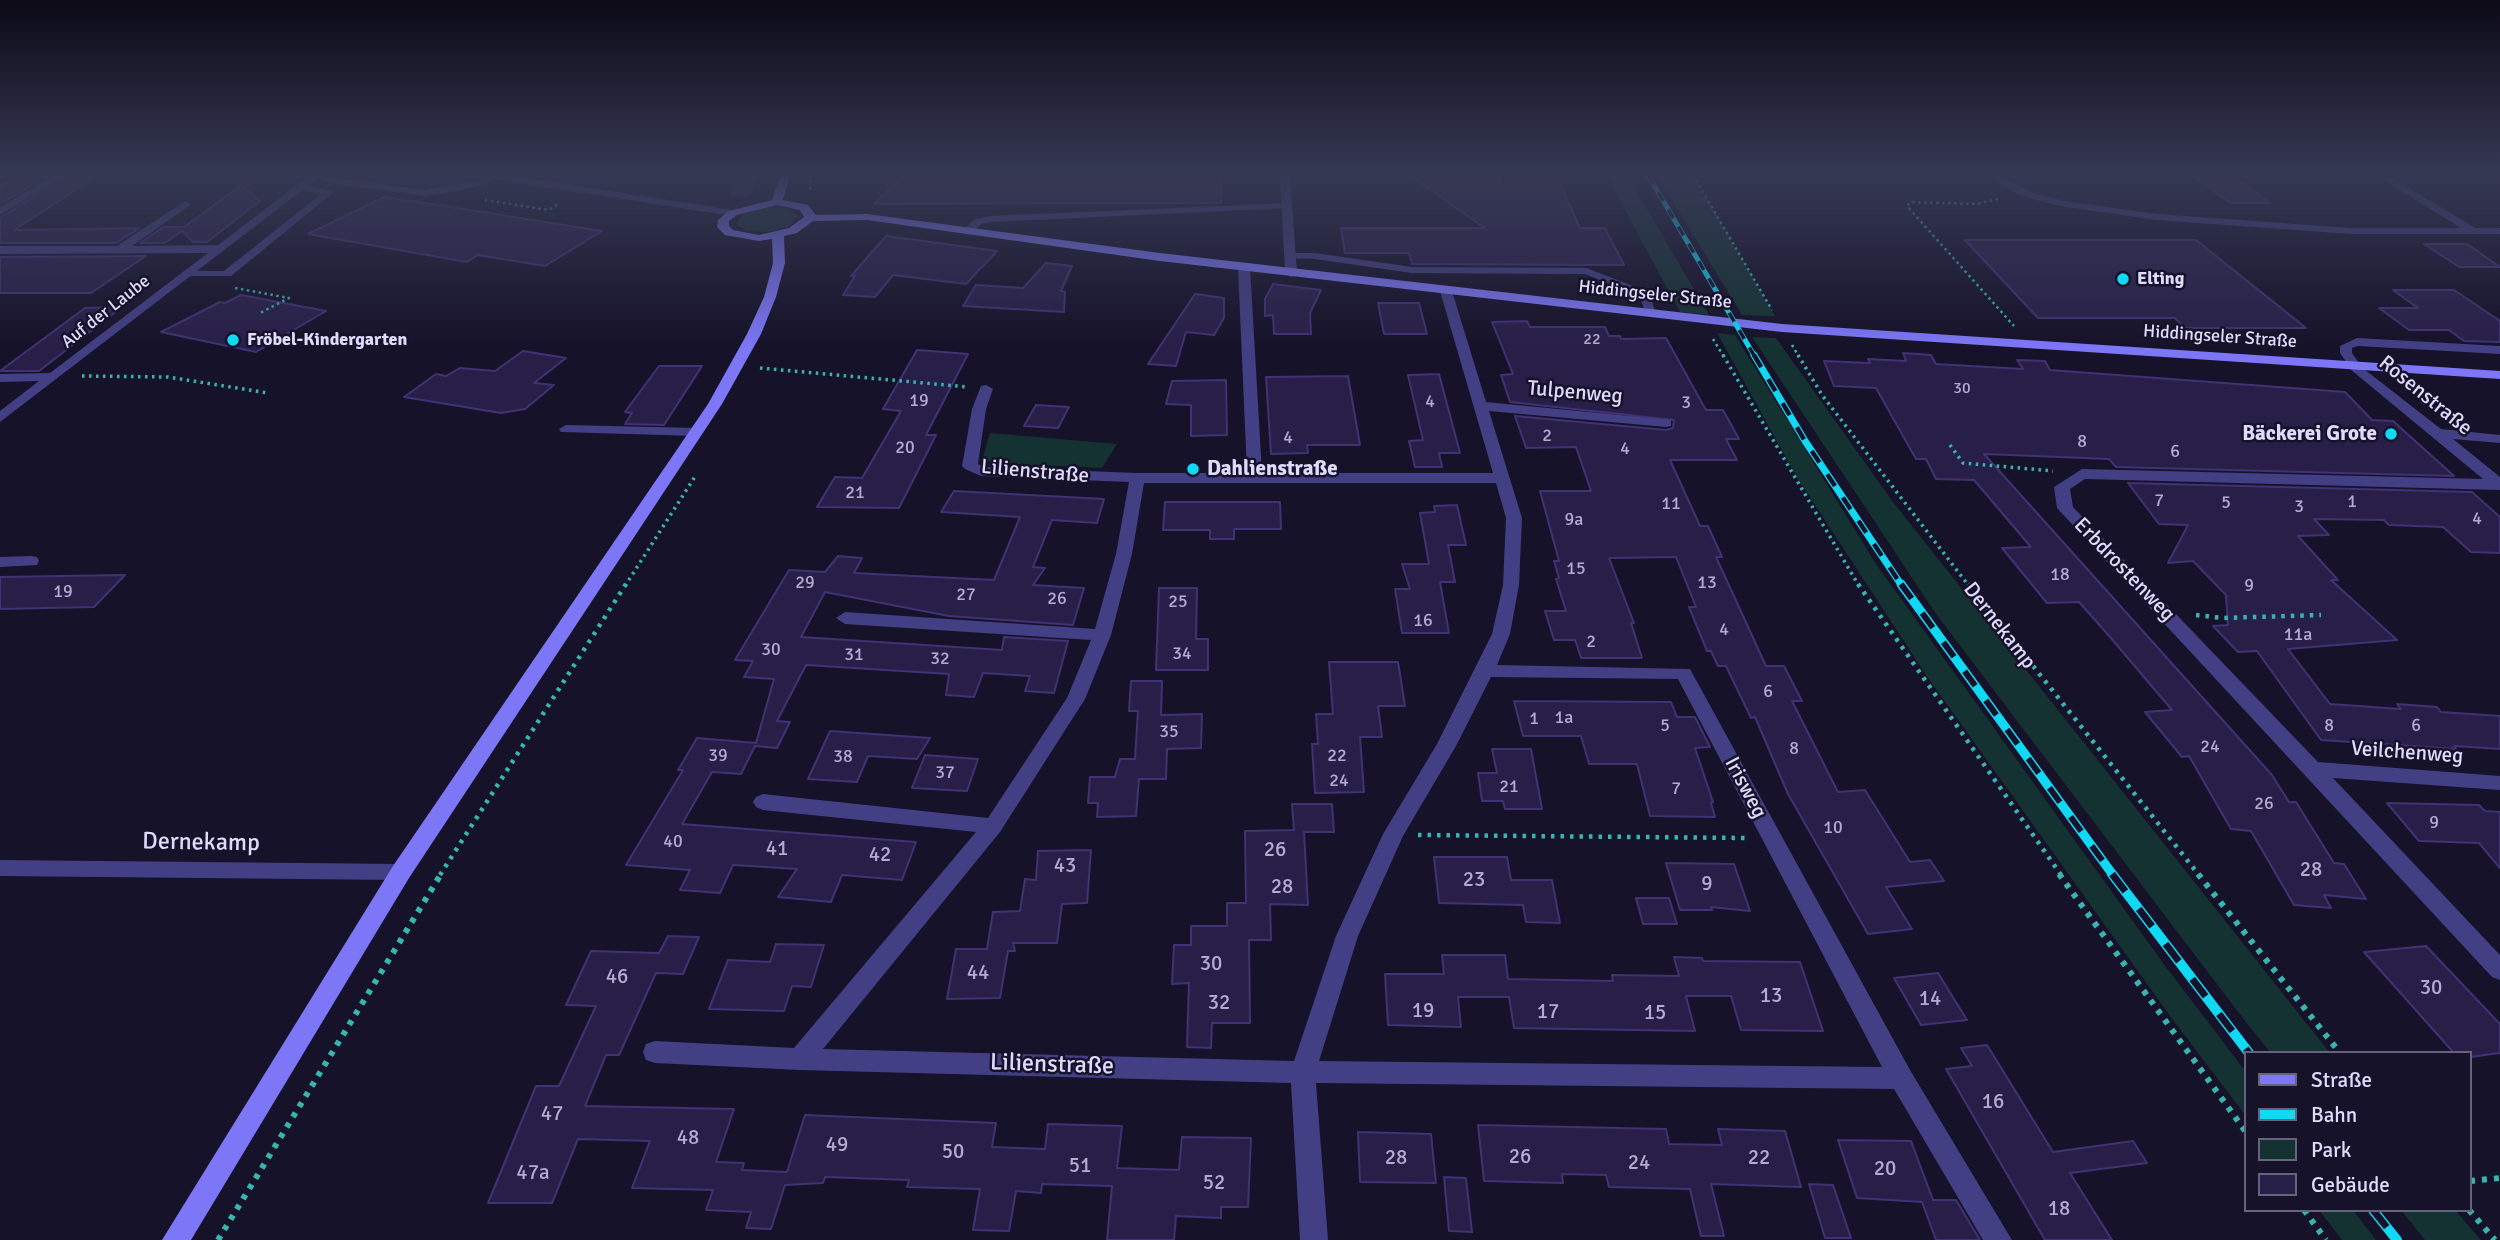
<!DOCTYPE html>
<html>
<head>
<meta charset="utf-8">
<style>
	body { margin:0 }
	#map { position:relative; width:2500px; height:1240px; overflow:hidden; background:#161229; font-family:Signika,sans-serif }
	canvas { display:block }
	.legend { position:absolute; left:2244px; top:1051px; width:228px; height:161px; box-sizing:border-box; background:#161229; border:2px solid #67627e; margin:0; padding:9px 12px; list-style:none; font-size:21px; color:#e0dbfd }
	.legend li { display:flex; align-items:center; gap:14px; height:35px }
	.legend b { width:35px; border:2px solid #67627e }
</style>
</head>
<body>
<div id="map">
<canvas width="2500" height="1240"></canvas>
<ul class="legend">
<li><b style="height:9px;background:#7d77f8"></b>Straße</li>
<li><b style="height:9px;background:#11d8f3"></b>Bahn</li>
<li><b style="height:19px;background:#153232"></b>Park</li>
<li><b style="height:19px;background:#281f49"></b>Gebäude</li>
</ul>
</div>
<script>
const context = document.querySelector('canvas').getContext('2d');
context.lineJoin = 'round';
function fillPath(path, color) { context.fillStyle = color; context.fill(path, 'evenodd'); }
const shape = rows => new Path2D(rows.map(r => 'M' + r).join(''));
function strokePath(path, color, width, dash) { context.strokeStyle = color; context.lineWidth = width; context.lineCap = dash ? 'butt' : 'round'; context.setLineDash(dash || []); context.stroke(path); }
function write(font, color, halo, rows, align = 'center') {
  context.font = font + ' Signika,sans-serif'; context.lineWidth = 5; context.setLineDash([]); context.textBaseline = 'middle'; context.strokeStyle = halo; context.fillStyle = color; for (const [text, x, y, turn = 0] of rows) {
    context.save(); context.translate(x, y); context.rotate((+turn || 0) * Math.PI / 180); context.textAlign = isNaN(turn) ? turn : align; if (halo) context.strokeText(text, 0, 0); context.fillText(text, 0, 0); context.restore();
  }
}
fillPath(shape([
	[740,175,760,175,753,192,748,196,728,197],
	[1606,175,1627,175,1709,315,1680,312],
	[1657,175,1693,175,1775,316,1742,315],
	[764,208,788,208,798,216,789,226,769,232,747,231,736,224,743,214],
	[1717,333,1735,335,1876,564,2163,963,2246,1072,2246,1116,2170,1016,1926,675,1798,479],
	[1752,337,1776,338,1893,502,2330,1053,2271,1053,2248,1025,1936,614],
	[990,433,1117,444,1102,468,992,463,983,457],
	[2319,1210,2353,1210,2376,1240,2342,1240],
	[2401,1210,2455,1210,2481,1240,2425,1240]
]), '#153232');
const building = shape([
	[20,175,50,175,0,204,0,186,20,175],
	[69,175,99,175,14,230,140,228,116,243,0,243,0,218,69,175],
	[904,175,1222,175,1221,203,874,204,904,175],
	[1409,175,1498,175,1501,185,1561,185,1580,228,1605,228,1624,265,1412,264,1409,253,1345,253,1341,228,1485,228,1409,175],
	[2192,175,2231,175,2271,203,2230,203,2192,175],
	[241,185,260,201,207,242,193,242,182,231,165,243,140,243,163,227,184,227,241,185],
	[384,197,432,204,602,231,545,266,478,255,467,262,308,234,384,197],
	[886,236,975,248,997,251,966,284,893,275,875,297,843,295,855,276,851,276,886,236],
	[1965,240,2196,240,2306,328,2185,328,2175,318,2038,318,1965,240],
	[2424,244,2467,244,2500,267,2459,267,2424,244],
	[146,256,91,293,0,293,0,257,146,256],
	[1046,263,1072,266,1061,291,1065,292,1064,312,963,306,976,285,1023,288,1046,263],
	[1273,284,1321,290,1310,313,1311,334,1274,334,1273,315,1265,316,1265,299,1273,284],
	[2393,290,2454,290,2500,321,2500,342,2464,341,2449,330,2409,330,2379,308,2418,308,2393,290],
	[1195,294,1224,298,1224,318,1214,335,1186,332,1176,366,1148,364,1195,294],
	[241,295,326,311,256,352,161,332,220,302,225,303,241,295],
	[1378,303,1419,303,1427,334,1384,334,1378,303],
	[122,307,39,371,0,371,85,308,122,307],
	[1527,321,1530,327,1605,327,1609,336,1620,336,1621,339,1666,338,1706,410,1723,410,1739,439,1726,439,1737,460,1670,460,1700,526,1708,526,1722,557,1716,557,1766,666,1784,666,1802,701,1792,701,1838,792,1865,790,1910,862,1930,860,1944,881,1886,887,1912,929,1868,934,1788,794,1755,717,1751,718,1726,666,1718,666,1711,651,1707,651,1689,607,1696,607,1676,557,1609,558,1634,623,1631,623,1642,658,1581,658,1575,640,1554,640,1545,611,1566,611,1556,579,1559,578,1554,561,1559,561,1540,491,1591,491,1576,447,1526,448,1515,416,1666,430,1673,428,1674,420,1510,402,1501,375,1513,374,1492,322,1527,321],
	[917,350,968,354,926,435,936,435,899,508,817,507,835,477,862,478,901,411,883,409,917,350],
	[523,351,566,358,534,383,554,385,525,409,501,413,404,397,436,374,446,376,460,368,495,371,523,351],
	[1903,353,1931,355,1936,364,2023,369,2017,360,2045,361,2050,370,2345,392,2372,420,2393,421,2454,476,2116,467,2109,459,1984,454,2272,775,2289,802,2296,802,2334,863,2344,864,2366,899,2324,895,2331,908,2294,905,2251,831,2231,829,2189,756,2182,757,2145,712,2172,710,2110,637,2079,602,2047,603,2002,548,2031,547,1974,480,1936,479,1926,459,1916,459,1876,388,1834,386,1824,361,1870,363,1868,359,1906,361,1903,353],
	[659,366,702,366,664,425,625,424,632,413,625,412,659,366],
	[1439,374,1460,453,1439,453,1442,467,1415,467,1409,441,1423,440,1408,375,1439,374],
	[1348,376,1360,445,1307,445,1308,453,1271,454,1266,377,1348,376],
	[1226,380,1227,435,1191,436,1191,405,1166,404,1172,381,1226,380],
	[1036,405,1069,407,1058,428,1024,426,1036,405],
	[2128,483,2472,492,2500,517,2500,553,2471,552,2443,527,2389,525,2384,520,2314,519,2329,535,2298,536,2338,580,2331,580,2397,640,2288,649,2330,704,2401,709,2397,704,2437,707,2441,712,2500,716,2500,749,2454,746,2456,749,2321,740,2257,651,2238,652,2213,626,2228,625,2226,595,2193,561,2168,563,2188,525,2159,524,2128,483],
	[954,491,1104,499,1097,523,1052,520,1033,567,1045,568,1033,585,1084,588,1073,625,949,616,825,592,801,637,1002,650,1004,637,1068,641,1054,693,1025,691,1030,676,983,673,974,697,946,695,949,674,806,665,777,721,790,722,777,748,755,746,741,774,712,772,682,824,916,842,902,880,842,875,831,902,778,897,797,869,733,865,720,893,680,890,690,870,626,865,683,770,678,770,697,738,756,743,774,679,744,677,753,661,735,660,789,570,825,572,838,556,862,558,854,573,994,580,1020,517,941,512,954,491],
	[1165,502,1280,502,1281,529,1234,529,1234,539,1210,539,1210,530,1163,530,1165,502],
	[1457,505,1466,545,1448,545,1455,582,1440,582,1449,633,1402,633,1395,589,1410,589,1402,564,1429,564,1420,513,1435,512,1434,506,1457,505],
	[125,575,94,607,0,609,0,577,125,575],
	[1159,588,1197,588,1196,639,1208,639,1208,670,1156,670,1159,588],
	[1329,662,1398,662,1405,706,1378,706,1382,737,1360,737,1364,792,1315,793,1312,744,1318,744,1316,714,1333,714,1329,662],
	[1131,681,1162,681,1161,715,1202,714,1201,748,1167,749,1166,779,1139,779,1136,816,1097,817,1098,803,1088,803,1090,777,1115,777,1120,759,1135,759,1138,711,1129,711,1131,681],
	[1514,701,1671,702,1677,717,1695,717,1710,747,1695,748,1713,802,1711,803,1715,817,1650,816,1637,764,1589,764,1581,736,1523,736,1514,701],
	[830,731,930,738,917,759,868,756,857,782,808,779,830,731],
	[1492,749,1531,749,1542,809,1505,809,1503,801,1482,801,1478,773,1497,773,1492,749],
	[925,755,978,759,967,791,912,788,925,755],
	[2387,803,2479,805,2485,811,2500,812,2500,868,2479,843,2419,841,2387,803],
	[1292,804,1332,804,1334,832,1304,832,1308,905,1270,904,1271,940,1249,940,1250,1023,1212,1023,1211,1048,1187,1047,1189,983,1172,984,1174,945,1191,945,1191,926,1227,926,1227,903,1246,903,1245,831,1294,830,1292,804],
	[1091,850,1087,903,1062,904,1057,943,1013,943,1015,951,1008,951,1000,998,947,999,956,949,987,949,993,912,1020,911,1025,879,1036,880,1038,851,1091,850],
	[1434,857,1507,857,1511,880,1552,880,1560,923,1526,922,1523,905,1439,903,1434,857],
	[1666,863,1734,864,1750,911,1711,907,1712,910,1680,910,1666,863],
	[1636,898,1669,898,1677,924,1643,924,1636,898],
	[668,936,699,937,683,974,656,973,619,1055,606,1055,585,1106,734,1109,716,1162,744,1163,742,1170,787,1172,805,1115,996,1123,992,1147,1045,1149,1048,1124,1122,1126,1117,1168,1179,1170,1182,1137,1251,1138,1248,1207,1221,1207,1221,1218,1176,1216,1174,1240,1107,1240,1112,1186,1042,1184,1041,1193,1016,1191,1009,1231,973,1230,980,1189,907,1187,909,1180,825,1177,823,1183,785,1185,771,1229,746,1228,751,1212,706,1210,713,1190,632,1188,650,1141,578,1139,552,1203,488,1203,536,1086,559,1086,596,1006,566,1005,591,951,659,953,668,936],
	[776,944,824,945,811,987,792,986,784,1011,709,1009,728,960,770,962,776,944],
	[2426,946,2500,1024,2500,1053,2470,1057,2470,1053,2454,1053,2364,952,2426,946],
	[1442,955,1505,955,1508,979,1613,981,1612,975,1679,976,1674,957,1702,958,1703,961,1800,962,1823,1031,1741,1030,1731,996,1686,996,1695,1031,1514,1028,1509,997,1458,997,1461,1027,1388,1025,1385,974,1444,974,1442,955],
	[1938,973,1967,1020,1921,1025,1894,978,1938,973],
	[1987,1045,2053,1152,2133,1141,2147,1163,2070,1173,2112,1240,2045,1240,1946,1069,1972,1066,1961,1048,1987,1045],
	[1478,1125,1666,1129,1669,1144,1722,1145,1718,1129,1785,1131,1801,1187,1711,1184,1724,1236,1701,1236,1690,1189,1609,1187,1606,1175,1562,1174,1563,1183,1484,1181,1478,1125],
	[1358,1132,1431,1134,1436,1183,1360,1182,1358,1132],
	[1838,1140,1911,1141,1933,1200,1956,1200,1980,1240,1936,1240,1922,1202,1857,1198,1838,1140],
	[1444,1177,1466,1178,1472,1232,1449,1231,1444,1177],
	[1809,1184,1833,1185,1851,1238,1825,1238,1809,1184]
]);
fillPath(building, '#281f49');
strokePath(building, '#403273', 2);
strokePath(shape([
	[810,175,810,193],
	[1693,175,1772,310],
	[1998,199,1978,204,1911,202,1907,206,2014,326],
	[485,200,549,210,558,204],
	[235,288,289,298,260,313],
	[1713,339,1724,357],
	[1792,345,1799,357]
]), '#37b6b0', 2.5, [2.5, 3.5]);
strokePath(shape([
	[1723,355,1859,586],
	[1798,355,1822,395,1969,586],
	[760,368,968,387],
	[82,376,168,377,268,393],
	[1950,445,1963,463,2053,471],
	[625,586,696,475]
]), '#37b6b0', 3.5, [2.5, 4.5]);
strokePath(shape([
	[1858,584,2061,875],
	[1968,584,2199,875],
	[2196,615,2222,618,2321,615],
	[1418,835,1746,838],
	[440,875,626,584]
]), '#37b6b0', 4.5, [3.5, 6]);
strokePath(shape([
	[2059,874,2246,1132],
	[2198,874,2340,1053],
	[2470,1181,2500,1178],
	[2304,1210,2326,1240],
	[2469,1210,2495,1240],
	[218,1240,441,874]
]), '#37b6b0', 6, [5, 7]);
fillPath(shape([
	[312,175,425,190,472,182,492,175,503,176,477,187,425,196,329,183,312,175],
	[2390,177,2477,229,2478,231,2469,233,2387,182,2385,180,2390,177],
	[300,184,334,192,231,276,182,276,182,272,186,271,224,271,321,194,297,189,297,185,300,184],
	[1287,203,1292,206,1291,208,991,222,981,224,970,235,961,233,974,219,991,216,1287,203],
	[1290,253,1315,253,1412,267,1586,268,1649,292,1656,314,1646,316,1640,296,1585,274,1412,273,1315,259,1286,258,1285,256,1290,253],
	[2357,338,2500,346,2500,354,2358,346,2352,348,2352,353,2361,366,2355,370,2351,369,2340,353,2340,346,2357,338],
	[566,425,697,428,704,432,697,436,561,432,559,429,566,425]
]), '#433f85');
fillPath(shape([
	[55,175,67,175,0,215,0,207,55,175],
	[310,175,322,175,0,422,0,411,39,381,0,382,0,374,50,373,208,253,0,254,0,246,117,246,185,201,191,204,189,206,132,246,218,245,310,175],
	[482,175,507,175,733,210,739,213,733,216,487,178,482,175],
	[1280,175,1290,175,1297,273,1291,277,1285,273,1280,175],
	[1985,175,1998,175,2027,191,2064,201,2157,214,2351,228,2500,228,2500,234,2351,234,2157,220,2059,206,2019,195,1985,175],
	[1244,263,1250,267,1262,473,1493,473,1440,291,1446,287,1452,291,1486,402,1671,420,1671,426,1666,427,1489,411,1522,518,1519,585,1510,634,1497,665,1690,669,1910,1070,2012,1240,1983,1240,1894,1089,1316,1083,1328,1240,1300,1240,1291,1083,800,1070,655,1063,646,1060,643,1052,646,1044,655,1041,794,1048,976,832,763,810,756,807,753,802,756,797,763,794,988,818,1067,698,1091,640,845,624,836,618,845,612,1095,629,1116,554,1129,482,981,476,965,469,962,466,972,409,981,386,986,385,993,389,986,409,978,464,984,467,1137,473,1247,473,1238,267,1244,263],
	[1144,483,1496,483,1506,518,1503,585,1492,634,1437,744,1383,834,1336,936,1294,1061,823,1049,1000,832,1085,699,1111,635,1132,554,1144,483],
	[1491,677,1678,679,1882,1067,1319,1061,1358,936,1403,836,1456,746,1491,677],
	[2355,362,2441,429,2500,435,2500,443,2453,439,2500,477,2500,490,2085,479,2070,489,2073,507,2318,762,2500,776,2500,790,2333,778,2500,955,2500,980,2492,977,2057,508,2054,487,2082,469,2483,479,2350,369,2350,363,2355,362],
	[31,556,37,557,39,561,37,565,0,567,0,557,31,556],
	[0,860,401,864,409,866,412,872,409,878,401,880,0,876,0,860]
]), '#433f85');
fillPath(shape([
	[780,175,790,175,783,200,808,205,816,215,867,214,1160,253,1782,324,2500,371,2500,379,1782,332,1160,261,867,220,813,221,797,233,784,236,785,263,776,297,761,334,722,404,409,878,191,1240,162,1240,393,866,708,404,747,334,764,297,773,263,772,239,759,241,725,235,717,227,718,220,729,211,772,200,780,175],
	[777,205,800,210,804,217,789,228,759,235,733,230,729,226,729,221,737,215,777,205]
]), '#7d77f8');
const railFar3 = shape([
	[1648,175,1755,357]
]);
const railFar2 = shape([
	[1754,355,1805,441,1902,586]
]);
const railFar1 = shape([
	[1901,584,2113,875]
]);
const rail = shape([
	[2112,874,2249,1053],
	[2373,1210,2397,1240]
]);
strokePath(railFar3, '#11d8f3', 5);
strokePath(railFar2, '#11d8f3', 7);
strokePath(railFar1, '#11d8f3', 9);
strokePath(rail, '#11d8f3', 10);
strokePath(railFar3, '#161229', 3.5, [10]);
strokePath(railFar2, '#161229', 4.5, [14]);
strokePath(railFar1, '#161229', 6, [18]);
strokePath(rail, '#161229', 7, [22]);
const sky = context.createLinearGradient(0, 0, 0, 348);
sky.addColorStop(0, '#0c0a17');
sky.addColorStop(0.5, '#363954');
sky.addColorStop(1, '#36395400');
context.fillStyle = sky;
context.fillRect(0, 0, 2500, 348);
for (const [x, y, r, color] of [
	[2123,279,7,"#11d8f3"],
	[233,340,7,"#11d8f3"],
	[2391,434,7,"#11d8f3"],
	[1193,469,7,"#11d8f3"]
]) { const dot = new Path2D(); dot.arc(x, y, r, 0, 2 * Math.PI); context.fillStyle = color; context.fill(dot); strokePath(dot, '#161229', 2.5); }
write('16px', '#b2acd0', null, [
	["22",1592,340],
	["30",1962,389]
]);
write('bold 18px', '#e0dbfd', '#161229', [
	["Elting",2137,279],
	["Fröbel-Kindergarten",247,340]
], 'left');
write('18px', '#e0dbfd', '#161229', [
	["Hiddingseler Straße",1655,295,6],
	["Auf der Laube",106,312,-38],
	["Hiddingseler Straße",2220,337,4]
]);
write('18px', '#b2acd0', null, [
	["19",919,401],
	["4",1430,402],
	["3",1686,403],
	["2",1547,436],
	["4",1288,438],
	["8",2082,442],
	["20",905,448],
	["4",1625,449],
	["6",2175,452],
	["21",855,493],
	["7",2159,501],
	["1",2352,502],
	["5",2226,503],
	["11",1671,504],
	["3",2299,507],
	["4",2477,519],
	["9a",1574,520],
	["15",1576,569],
	["18",2060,575],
	["29",805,583],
	["13",1707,583],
	["9",2249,586],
	["19",63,592],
	["27",966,595],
	["26",1057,599],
	["25",1178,602],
	["16",1423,621],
	["4",1724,630],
	["11a",2298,635],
	["2",1591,642],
	["30",771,650],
	["34",1182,654],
	["31",854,655],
	["32",940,659],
	["6",1768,692],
	["1a",1564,718],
	["1",1534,719],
	["5",1665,726],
	["8",2329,726],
	["6",2416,726],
	["35",1169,732],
	["24",2210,747],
	["8",1794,749],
	["39",718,756],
	["22",1337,756],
	["38",843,757],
	["37",945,773],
	["24",1339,781],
	["21",1509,787],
	["7",1676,789],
	["26",2264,804],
	["9",2434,823],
	["10",1833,828],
	["40",673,842]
]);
write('21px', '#e0dbfd', '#161229', [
	["Tulpenweg",1575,393,5],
	["Rosenstraße",2425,396,39],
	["Lilienstraße",1035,472,5],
	["Erbdrostenweg",2124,570,46],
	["Dernekamp",1999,626,52],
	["Veilchenweg",2407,753,4],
	["Irisweg",1745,788,62]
]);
write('bold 21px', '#e0dbfd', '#161229', [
	["Bäckerei Grote",2377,434],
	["Dahlienstraße",1207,469,"left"]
], 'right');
write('21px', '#b2acd0', null, [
	["41",777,849],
	["26",1275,850],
	["42",880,855],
	["43",1065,866],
	["28",2311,870],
	["23",1474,880],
	["9",1707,884],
	["28",1282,887],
	["30",1211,964],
	["44",978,973],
	["46",617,977],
	["30",2431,988],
	["13",1771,996],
	["14",1930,999],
	["32",1219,1003],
	["19",1423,1011],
	["17",1548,1012],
	["15",1655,1013],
	["16",1993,1102],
	["47",552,1114],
	["48",688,1138],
	["49",837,1145],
	["50",953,1152],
	["26",1520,1157],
	["28",1396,1158],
	["22",1759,1158],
	["24",1639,1163],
	["51",1080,1166],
	["20",1885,1169],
	["47a",533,1173],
	["52",1214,1183],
	["18",2059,1209]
]);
write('24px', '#e0dbfd', '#161229', [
	["Dernekamp",201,843,1],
	["Lilienstraße",1052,1065,2]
]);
</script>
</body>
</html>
